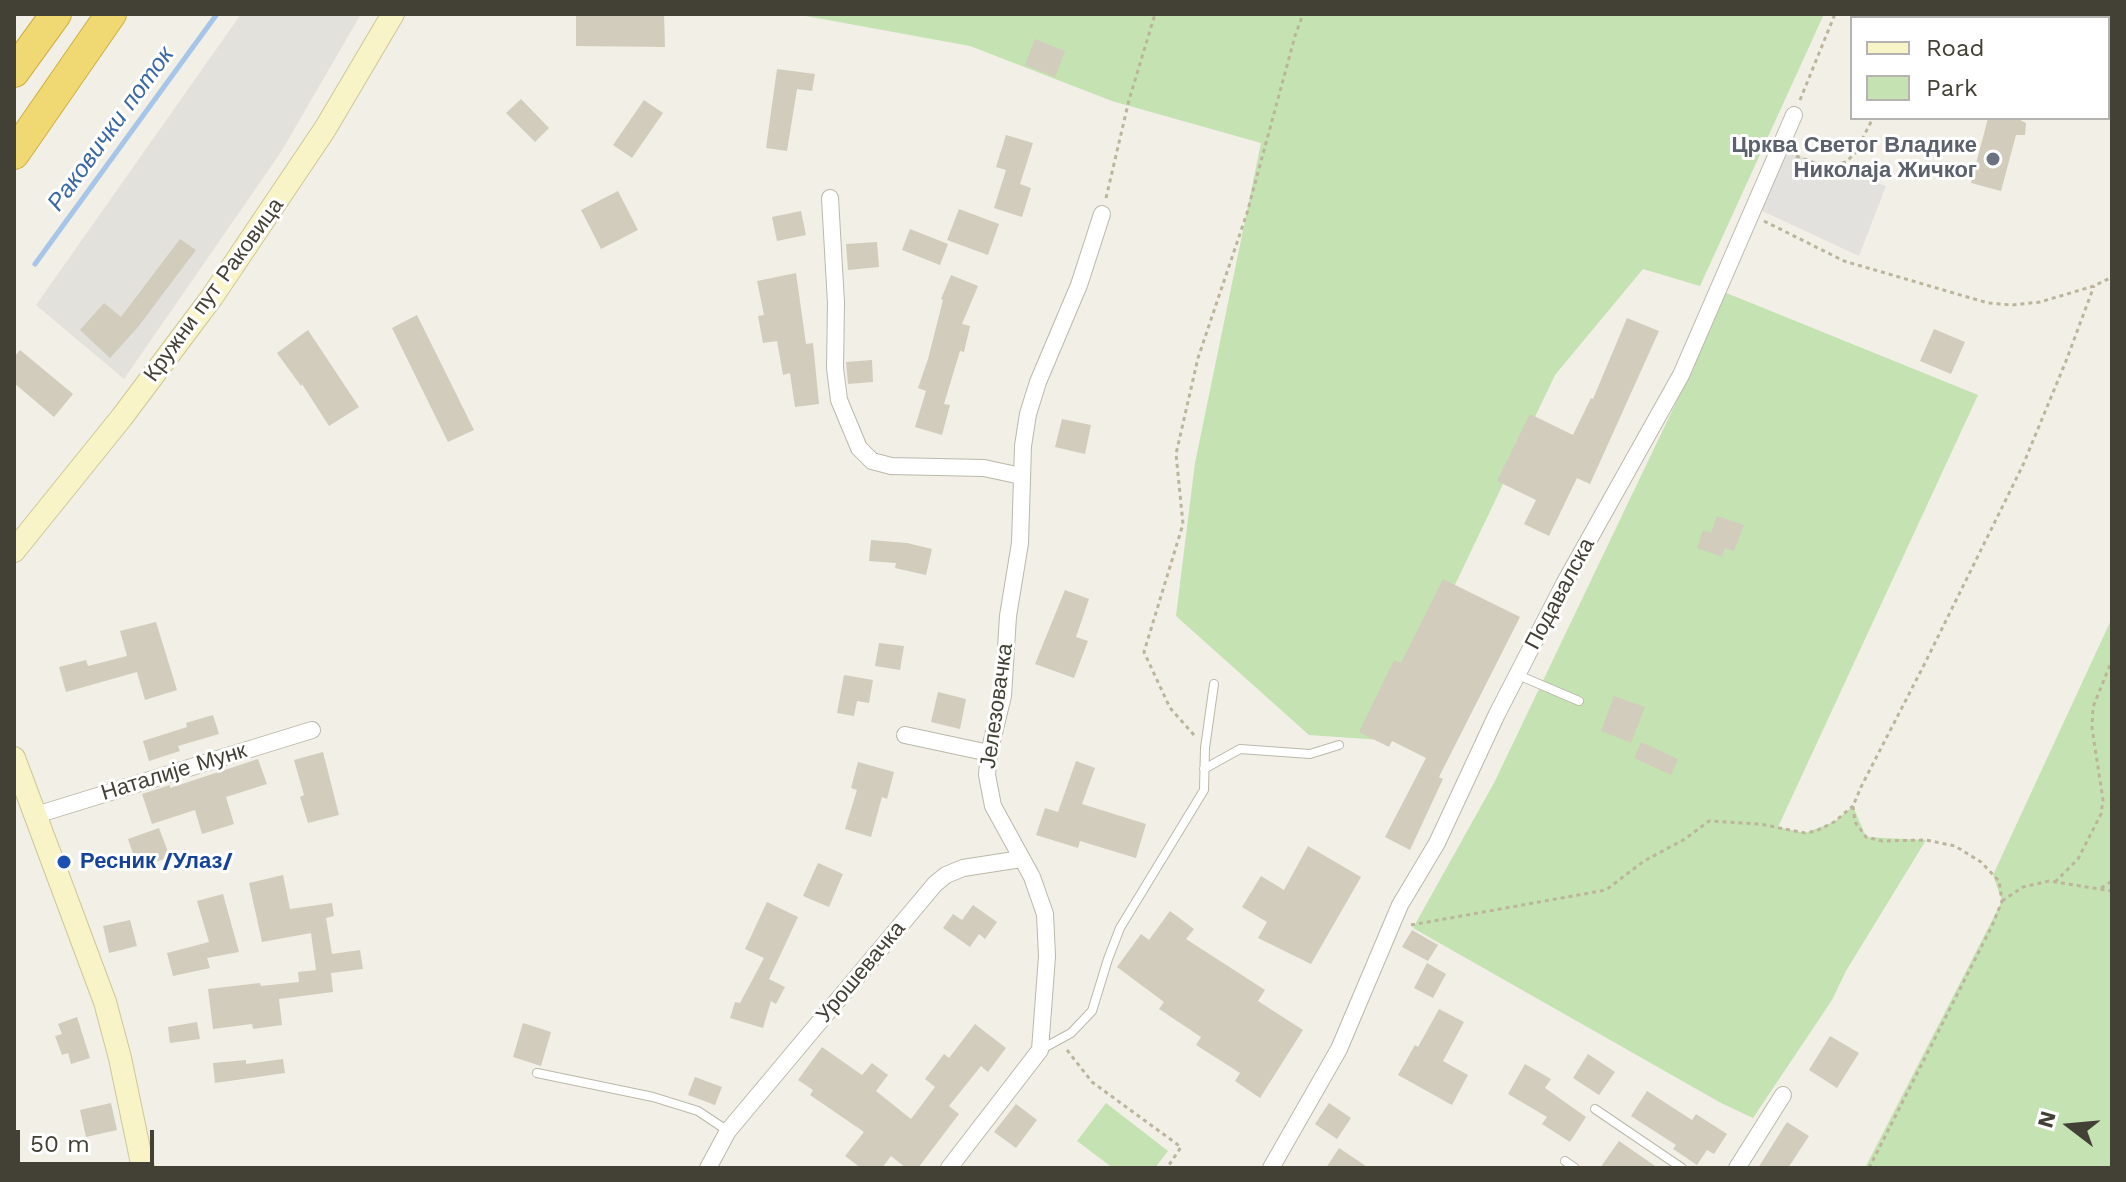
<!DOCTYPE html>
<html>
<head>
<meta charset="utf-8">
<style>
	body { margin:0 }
	#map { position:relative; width:2126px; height:1182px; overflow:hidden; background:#f1efe6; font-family:"Work Sans",sans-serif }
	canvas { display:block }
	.frame { position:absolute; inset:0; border:16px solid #434036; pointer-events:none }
	.legend { position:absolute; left:1850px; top:16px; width:260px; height:104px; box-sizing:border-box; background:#fff; border:2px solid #b4b3af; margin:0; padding:10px 14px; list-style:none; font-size:24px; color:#434036 }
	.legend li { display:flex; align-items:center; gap:16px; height:40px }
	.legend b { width:40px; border:2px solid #b4b3af }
	.north { position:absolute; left:2030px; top:1086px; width:80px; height:80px; -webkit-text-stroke:6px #fff; paint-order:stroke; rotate:286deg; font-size:22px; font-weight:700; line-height:32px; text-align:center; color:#434036 }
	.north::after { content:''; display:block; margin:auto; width:28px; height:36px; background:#434036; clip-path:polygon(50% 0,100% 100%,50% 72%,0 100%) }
	.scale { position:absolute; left:16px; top:1130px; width:138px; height:36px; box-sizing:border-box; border:4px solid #434036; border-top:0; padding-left:10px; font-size:24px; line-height:28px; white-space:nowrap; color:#434036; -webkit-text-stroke:6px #fff; paint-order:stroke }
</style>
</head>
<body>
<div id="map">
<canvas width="2126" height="1182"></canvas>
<div class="frame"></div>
<ul class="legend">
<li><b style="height:10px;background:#f9f4c8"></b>Road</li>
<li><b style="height:22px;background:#c5e2b2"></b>Park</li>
</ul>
<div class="north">N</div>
<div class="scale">50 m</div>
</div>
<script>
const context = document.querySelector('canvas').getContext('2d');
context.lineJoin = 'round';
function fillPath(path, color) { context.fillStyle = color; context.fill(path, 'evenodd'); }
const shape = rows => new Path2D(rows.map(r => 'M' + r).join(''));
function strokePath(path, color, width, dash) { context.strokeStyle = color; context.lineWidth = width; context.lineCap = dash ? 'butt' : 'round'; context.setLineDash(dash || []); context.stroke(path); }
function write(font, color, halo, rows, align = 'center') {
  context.font = font + ' "Work Sans",sans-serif'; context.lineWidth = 6; context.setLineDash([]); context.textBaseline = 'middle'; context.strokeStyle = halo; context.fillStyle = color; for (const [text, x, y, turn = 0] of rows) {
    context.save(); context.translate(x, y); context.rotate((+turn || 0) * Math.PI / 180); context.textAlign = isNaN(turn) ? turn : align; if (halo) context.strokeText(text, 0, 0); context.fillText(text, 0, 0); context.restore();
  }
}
fillPath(shape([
	[241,14,361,14,281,152,124,379,36,305]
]), '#e3e1db');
fillPath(shape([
	[795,14,1824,14,1700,286,1643,269,1555,375,1381,740,1309,735,1176,616,1195,463,1261,143,1112,101,970,46],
	[1724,292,1978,395,1778,827,1805,833,1834,822,1853,806,1866,837,1926,840,1846,971,1832,1000,1753,1118,1721,1103,1413,928,1494,783,1695,363],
	[2112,618,2112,1168,1865,1168,2002,901,1993,875],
	[1106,1103,1168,1151,1155,1168,1113,1168,1077,1141]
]), '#c5e2b2');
fillPath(shape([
	[1783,150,1886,186,1859,256,1760,210]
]), '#e2e1de');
strokePath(shape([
	[35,264,217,14]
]), '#a7c4e9', 5);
fillPath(shape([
	[576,14,664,14,665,47,576,46],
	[1035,39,1065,51,1055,77,1025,65],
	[777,69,815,74,812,91,797,89,787,151,766,148],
	[521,99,549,128,535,142,506,113],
	[644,100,663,113,632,158,613,145],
	[1988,118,2016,118,2026,123,2025,135,2016,135,2001,191,1971,183],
	[1006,135,1033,143,1020,184,1031,188,1022,217,994,208,1006,170,996,167],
	[618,191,638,230,601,249,581,210],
	[959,209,999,224,988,255,947,240],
	[801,211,806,235,777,241,772,217],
	[910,229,948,244,940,265,902,250],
	[180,239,196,250,138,327,110,358,80,330,104,303,121,317],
	[877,242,879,267,848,270,846,244],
	[796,273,806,344,813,343,819,404,795,407,790,373,783,375,777,341,763,343,758,316,764,315,757,281],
	[951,275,978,286,962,324,970,326,964,352,960,351,944,404,950,405,942,435,915,427,926,391,918,388,928,359,943,300,941,299],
	[417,315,474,430,448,442,392,328],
	[1627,318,1659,331,1590,484,1577,478,1549,536,1524,524,1536,500,1497,481,1530,414,1573,435,1591,398,1593,399],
	[1934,329,1965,342,1951,374,1920,361],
	[308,330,359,407,329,426,302,384,301,386,277,353],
	[20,350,73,394,54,417,14,383,14,357],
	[872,360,873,382,848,384,846,362],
	[1062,419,1091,425,1085,454,1055,447],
	[1717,516,1744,525,1734,551,1725,548,1722,557,1697,548,1703,530,1711,533],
	[871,540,907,543,932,549,926,575,895,568,896,563,869,561],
	[1443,579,1520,617,1439,777,1443,779,1410,850,1385,837,1426,758,1392,741,1389,747,1359,732,1394,660,1401,663],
	[1065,590,1089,599,1076,637,1088,641,1074,678,1035,664],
	[156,622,177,690,145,700,137,672,66,692,59,667,86,660,88,666,127,656,120,631],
	[879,643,904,646,900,670,875,666],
	[844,675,873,680,869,703,857,701,854,716,837,713],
	[938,692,966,699,960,729,931,722],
	[1614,696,1645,707,1631,743,1601,731],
	[213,715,219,734,178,746,180,751,149,761,143,741,187,727,186,723],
	[1641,742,1678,759,1671,775,1634,758],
	[323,752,339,815,308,823,300,797,304,795,294,760],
	[258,759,267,784,226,797,234,824,202,834,195,810,152,824,142,794,170,785,170,788],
	[1076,761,1095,768,1082,804,1146,824,1136,858,1080,841,1078,848,1036,835,1045,808,1058,812],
	[858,762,894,772,887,799,882,797,871,837,845,829,857,790,851,788],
	[159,828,170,857,138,868,128,839],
	[1308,846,1361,877,1311,964,1258,938,1267,922,1242,907,1261,876,1284,890],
	[818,863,843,874,829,907,803,896],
	[283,875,290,909,332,903,334,916,326,918,332,954,360,950,363,969,331,973,333,992,279,999,282,1025,253,1029,252,1024,213,1029,208,989,260,983,261,986,299,982,298,972,316,970,311,933,262,942,249,883],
	[223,894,239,952,207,958,210,968,173,976,167,953,209,942,197,901],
	[767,902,798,917,769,979,785,987,776,1004,771,1001,763,1028,730,1018,735,1002,740,1003,764,958,745,949],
	[973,905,997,922,985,939,979,934,970,947,943,928,953,914,962,920],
	[1170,911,1194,929,1186,939,1265,990,1258,1001,1303,1030,1260,1098,1235,1081,1240,1073,1196,1045,1201,1037,1159,1009,1164,1002,1117,967,1141,934,1149,940],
	[130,920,137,946,109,953,103,926],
	[1412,930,1438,945,1428,961,1402,947],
	[1427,963,1446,974,1433,998,1414,988],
	[1439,1009,1464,1022,1443,1061,1468,1075,1452,1105,1398,1075,1415,1045,1418,1047],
	[77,1017,90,1058,71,1064,68,1053,62,1055,55,1036,62,1034,58,1024],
	[197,1022,200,1039,170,1043,168,1027],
	[523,1023,551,1032,541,1066,513,1057],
	[975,1024,1006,1048,988,1072,981,1066,949,1106,959,1114,918,1168,906,1168,891,1156,882,1168,861,1168,845,1156,864,1132,810,1095,813,1090,798,1080,822,1047,862,1075,872,1063,888,1075,876,1091,911,1119,935,1087,925,1079,944,1054,949,1058],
	[1830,1036,1859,1053,1837,1088,1809,1070],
	[1588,1054,1615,1072,1599,1095,1573,1078],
	[283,1059,285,1073,215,1083,213,1063,246,1060,246,1064],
	[1525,1064,1551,1079,1545,1088,1586,1117,1570,1142,1542,1124,1547,1117,1508,1094],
	[695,1077,722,1087,715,1105,688,1095],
	[1647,1091,1692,1120,1696,1114,1727,1134,1714,1154,1707,1150,1697,1165,1673,1149,1676,1145,1631,1116],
	[111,1103,117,1130,86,1137,80,1110],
	[1329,1103,1351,1118,1337,1139,1315,1124],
	[1016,1104,1037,1120,1016,1148,994,1132],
	[1787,1122,1809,1136,1788,1168,1758,1168],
	[1619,1141,1658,1168,1600,1168],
	[1339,1148,1369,1168,1326,1168]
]), '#d2ccbc');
const lane = shape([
	[1518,675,1579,701],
	[1204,769,1240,749,1310,754,1339,745],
	[1040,1050,1071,1033,1092,1011,1108,959,1120,928,1204,790,1205,748,1214,684],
	[537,1073,653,1097,698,1111,728,1131],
	[1595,1109,1682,1168],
	[1565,1161,1575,1168]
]);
const street = shape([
	[830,198,836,303,835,368,839,400,859,448,872,461,891,466,984,468,1021,476],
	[905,735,989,753],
	[36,815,312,730],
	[708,1168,728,1131,935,884,946,875,963,868,1021,859],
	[949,1168,1040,1050,1047,956,1045,914,1032,877,993,806,987,775,989,753,1003,696,1008,616,1020,543,1023,446,1028,414,1038,382,1079,285,1102,214],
	[1271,1168,1339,1049,1400,905,1437,843,1497,714,1564,584,1681,375,1794,115],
	[1737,1168,1783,1095]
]);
const secondary = shape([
	[14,551,122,417,212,297,325,129,393,14],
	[14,758,105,1002,120,1058,143,1168]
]);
const highway = shape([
	[14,72,56,14],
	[14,154,111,14]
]);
strokePath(lane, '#bcb8a9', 10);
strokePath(street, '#bcb8a9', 18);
strokePath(secondary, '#cdc799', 24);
strokePath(highway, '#ceaf43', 32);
strokePath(shape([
	[1910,18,1912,14],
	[1800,100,1835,14],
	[1796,156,1817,164,1831,166,1846,162,1855,153,1873,118],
	[1106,198,1129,100,1155,14],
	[1764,221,1844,261,1988,303,2012,305,2040,302,2094,286,2112,277],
	[1194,735,1170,708,1144,652,1183,524,1176,454,1198,358,1247,213,1295,36,1303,14],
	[2055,882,2078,859,2101,814,2103,800,2092,728,2093,707,2112,660],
	[2101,888,2112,881],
	[2002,901,2023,887,2049,881,2112,891],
	[1411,925,1606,890,1644,861,1685,839,1709,821,1760,824,1805,833,1816,831,1834,822,1853,806],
	[1067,1050,1092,1082,1181,1147,1169,1165,1173,1168],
	[1869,1168,1992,926,2002,901,1999,881,1981,862,1955,846,1926,840,1882,841,1866,837,1855,822,1853,806,1861,787,1925,663,2023,465,2066,361,2094,286]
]), '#bcb59c', 3, [4, 4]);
strokePath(lane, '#fff', 8);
strokePath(street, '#fff', 16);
strokePath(secondary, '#f9f4c8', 22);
strokePath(highway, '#f0d972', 30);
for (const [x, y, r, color] of [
	[1993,159,8,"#6b7280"],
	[64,862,8,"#1a4fb4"]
]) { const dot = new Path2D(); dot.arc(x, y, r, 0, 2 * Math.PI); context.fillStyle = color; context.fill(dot); strokePath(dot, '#fff', 3); }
write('bold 22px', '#5b616d', '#fff', [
	["Црква Светог Владике",1977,146],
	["Николаја Жичког",1977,171]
], 'right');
write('22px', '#434036', '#fff', [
	["Кружни пут Раковица",214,290,-54],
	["Подавалска",1560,594,-62],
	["Јелезовачка",997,706,-82],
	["Наталије Мунк",174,772,-17],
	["Урошевачка",861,972,-50]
]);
write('bold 22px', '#164399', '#fff', [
	["Ресник /Улаз/",80,862]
], 'left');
write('italic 24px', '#3a67a4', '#fff', [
	["Раковички поток",111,129,-54]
]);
</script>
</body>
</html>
